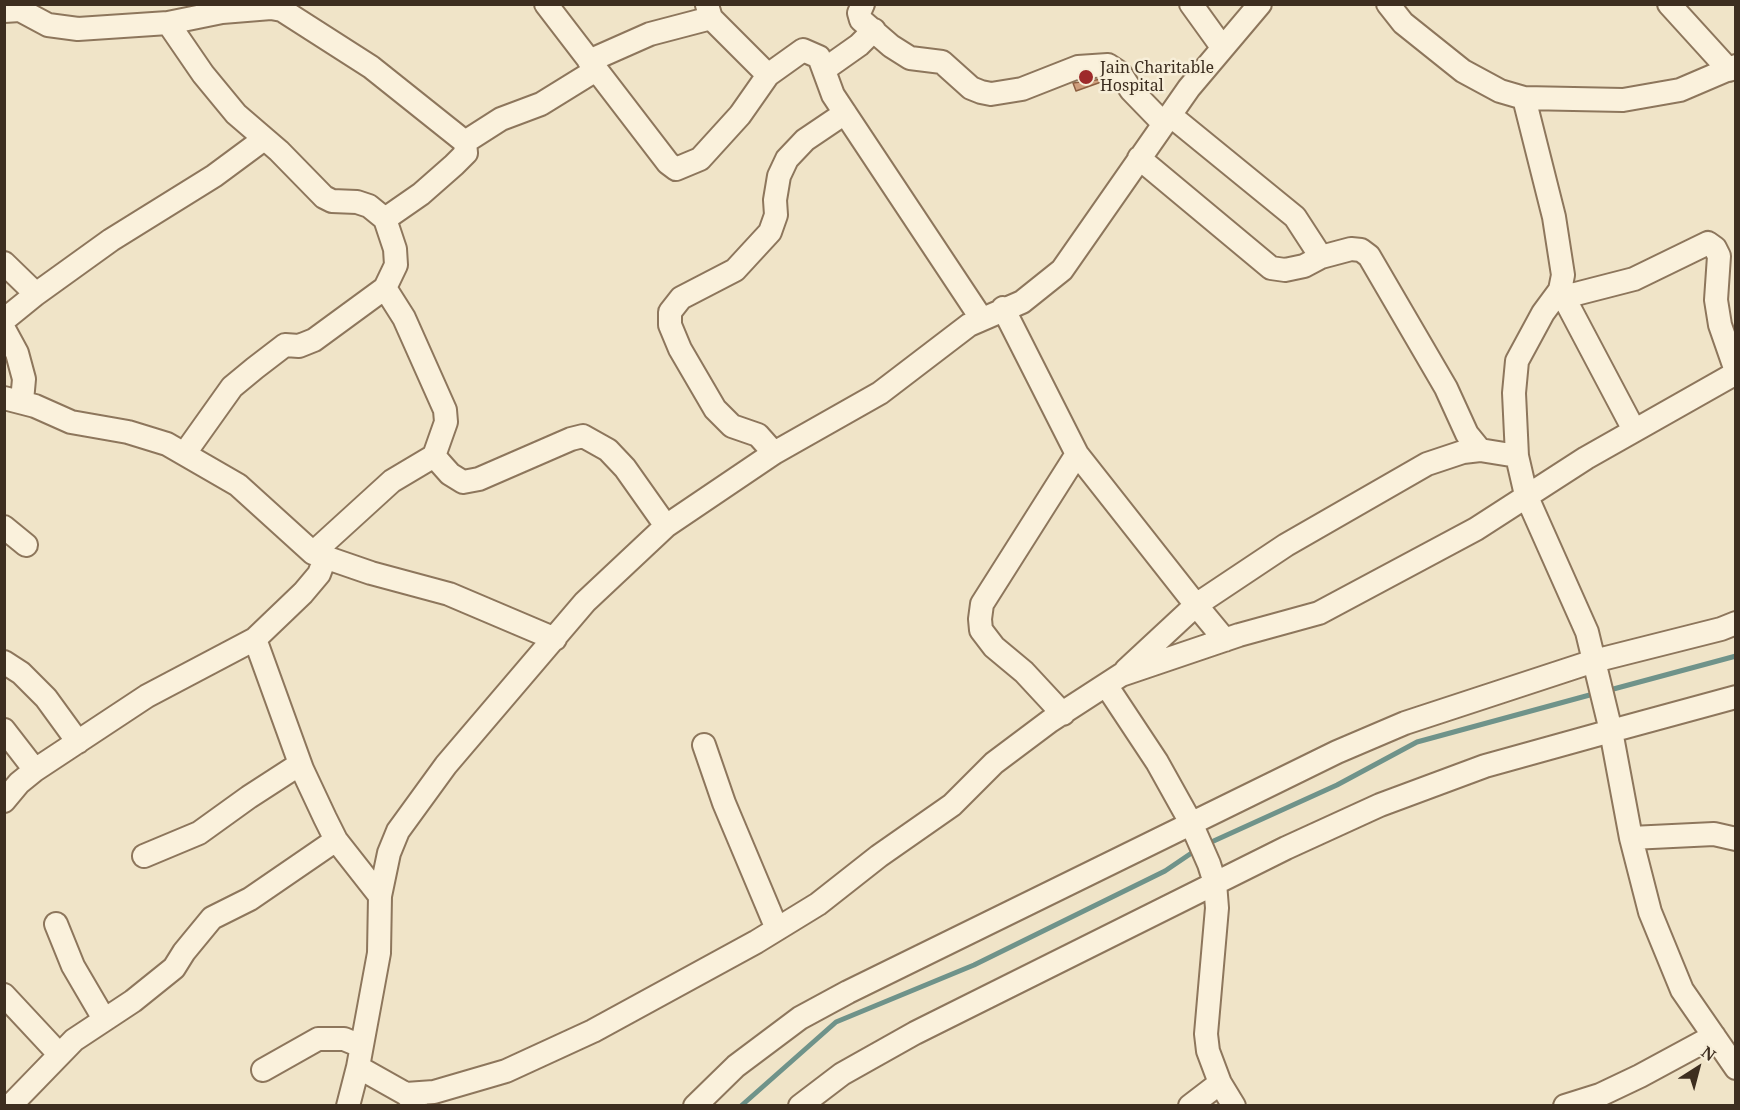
<!DOCTYPE html>
<html>
<head>
<meta charset="utf-8">
<style>
	body { margin:0 }
	#map { position:relative; width:1740px; height:1110px; overflow:hidden; background:#f0e4c8; font-family:"Noto Serif",serif }
	canvas { display:block }
	.frame { position:absolute; inset:0; border:6px solid #3d2e20; pointer-events:none }
	.north { position:absolute; left:1668px; top:1038px; width:60px; height:60px; -webkit-text-stroke:4px #f7eed8; paint-order:stroke; rotate:36deg; font-size:16px; font-weight:700; line-height:24px; text-align:center; color:#3d2e20 }
	.north::after { content:''; display:block; margin:auto; width:21px; height:27px; background:#3d2e20; clip-path:polygon(50% 0,100% 100%,50% 72%,0 100%) }
</style>
</head>
<body>
<div id="map">
<canvas width="1740" height="1110"></canvas>
<div class="frame"></div>
<div class="north">N</div>
</div>
<script>
const context = document.querySelector('canvas').getContext('2d');
context.lineJoin = 'round';
const shape = rows => new Path2D(rows.map(r => 'M' + r).join(''));
function strokePath(path, color, width, dash) { context.strokeStyle = color; context.lineWidth = width; context.lineCap = dash ? 'butt' : 'round'; context.setLineDash(dash || []); context.stroke(path); }
function fillPath(path, color) { context.fillStyle = color; context.fill(path, 'evenodd'); }
function write(font, color, halo, rows, align = 'center') {
  context.font = font + ' "Noto Serif",serif'; context.lineWidth = 5; context.setLineDash([]); context.textBaseline = 'middle'; context.strokeStyle = halo; context.fillStyle = color; for (const [text, x, y, turn = 0] of rows) {
    context.save(); context.translate(x, y); context.rotate((+turn || 0) * Math.PI / 180); context.textAlign = isNaN(turn) ? turn : align; if (halo) context.strokeText(text, 0, 0); context.fillText(text, 0, 0); context.restore();
  }
}
strokePath(shape([
	[1606,691,1736,656],
	[1207,844,1337,785,1417,742,1597,693],
	[741,1106,836,1022,974,965,1165,871,1196,850]
]), '#6f938a', 5);
const building = shape([
	[1103,79,1104,81,1076,91,1073,83,1103,79]
]);
fillPath(building, '#cf9f7d');
strokePath(building, '#8d5f41', 1.5);
const minor = shape([
	[546,4,668,163,676,169,700,159,740,115,768,75,803,50,819,57,833,95,981,318],
	[863,4,859,13,861,20,891,46,910,58,942,62,971,88,981,92,991,94,1022,89,1078,67,1108,65,1120,73,1131,90,1163,123],
	[1191,4,1222,47],
	[1388,4,1403,23,1463,71,1500,91,1524,98,1623,100,1680,90,1736,66],
	[1669,4,1729,70],
	[707,5,711,18,768,75],
	[4,11,20,10,48,25,78,29,168,23,222,12,271,8,282,10,371,67,465,142,501,119,541,104,596,70],
	[168,23,203,74,236,114,279,151,324,197,332,201,357,202,369,206,385,219],
	[589,61,650,34,711,18],
	[825,69,859,45,874,30],
	[1139,158,1271,268,1285,270,1304,266,1321,257,1295,217,1170,115],
	[1321,257,1351,249,1361,250,1369,256,1446,388,1467,434,1480,450],
	[4,263,36,294],
	[1560,290,1634,430],
	[1564,297,1634,279,1708,243,1715,248,1719,256,1716,300,1720,325,1736,371],
	[1003,308,1077,454,1196,605,1126,670],
	[4,320,36,294,111,240,214,176,264,139],
	[4,329,17,353,24,379,22,401],
	[4,398,35,406,71,422,128,432,167,444,238,485,313,553,371,573,449,594,555,639],
	[185,453,232,387,255,368,285,345,299,346,314,340,385,288,396,265,395,249,385,219,421,194,454,165,466,153,465,142],
	[774,453,758,435,732,426,715,409,680,349,670,325,670,312,681,298,735,270,770,232,776,215,775,200,779,176,787,159,805,140,845,113],
	[434,456,450,474,463,482,479,479,571,439,583,436,608,450,625,468,666,526],
	[4,527,26,545],
	[313,553,392,481,434,456,446,422,445,410,404,318,385,288],
	[325,558,319,574,303,593,255,639,302,769,325,818,336,840,380,896],
	[1736,623,1721,629,1594,661,1611,731,1736,697],
	[1225,640,1196,605,1286,545,1427,464,1463,452,1480,450,1517,456],
	[4,662,21,673,46,698,78,742],
	[1106,685,1157,762,1191,823,1209,864,1215,883,1217,908,1206,1034,1208,1051,1220,1083,1234,1106],
	[1063,714,1024,672,994,647,981,630,980,619,982,604,1077,454],
	[4,730,35,770],
	[704,745,724,803,777,929],
	[4,801,19,783,35,770,147,696,255,639],
	[1631,838,1714,834,1736,839],
	[144,856,199,833,249,797,300,764],
	[56,924,73,966,104,1019],
	[4,995,59,1054],
	[358,1067,379,953,380,896,389,853,398,831,446,765,585,602,666,526,774,453,880,393,969,325,1022,302,1062,270,1189,88,1260,4],
	[263,1070,318,1039,344,1039,361,1046],
	[406,1094,434,1092,506,1071,593,1031,756,942,818,904,879,856,952,805,994,763,1050,721,1121,675,1239,635,1319,613,1476,529,1586,458,1736,373],
	[10,1106,74,1040,133,1001,174,968,184,952,212,918,250,899,336,840],
	[348,1106,358,1067,406,1094,416,1104],
	[695,1106,736,1066,800,1018,848,992,1337,752,1405,723,1594,661,1587,632,1526,495,1517,456,1514,393,1517,361,1543,313,1560,290,1563,275,1554,217,1524,98],
	[800,1106,842,1074,915,1033,1286,848,1380,805,1485,766,1611,731,1631,838,1650,912,1682,990,1736,1068],
	[1190,1106,1220,1083],
	[1565,1106,1600,1095,1640,1076,1714,1036]
]);
strokePath(minor, '#8d765c', 26);
strokePath(minor, '#faf1dc', 22);
for (const [x, y, r, color] of [
	[1086,77,8,"#9e2a2b"]
]) { const dot = new Path2D(); dot.arc(x, y, r, 0, 2 * Math.PI); context.fillStyle = color; context.fill(dot); strokePath(dot, '#f7eed8', 2); }
write('16px', '#3d2e20', '#f7eed8', [
	["Jain Charitable",1100,68],
	["Hospital",1100,86]
], 'left');
</script>
</body>
</html>
